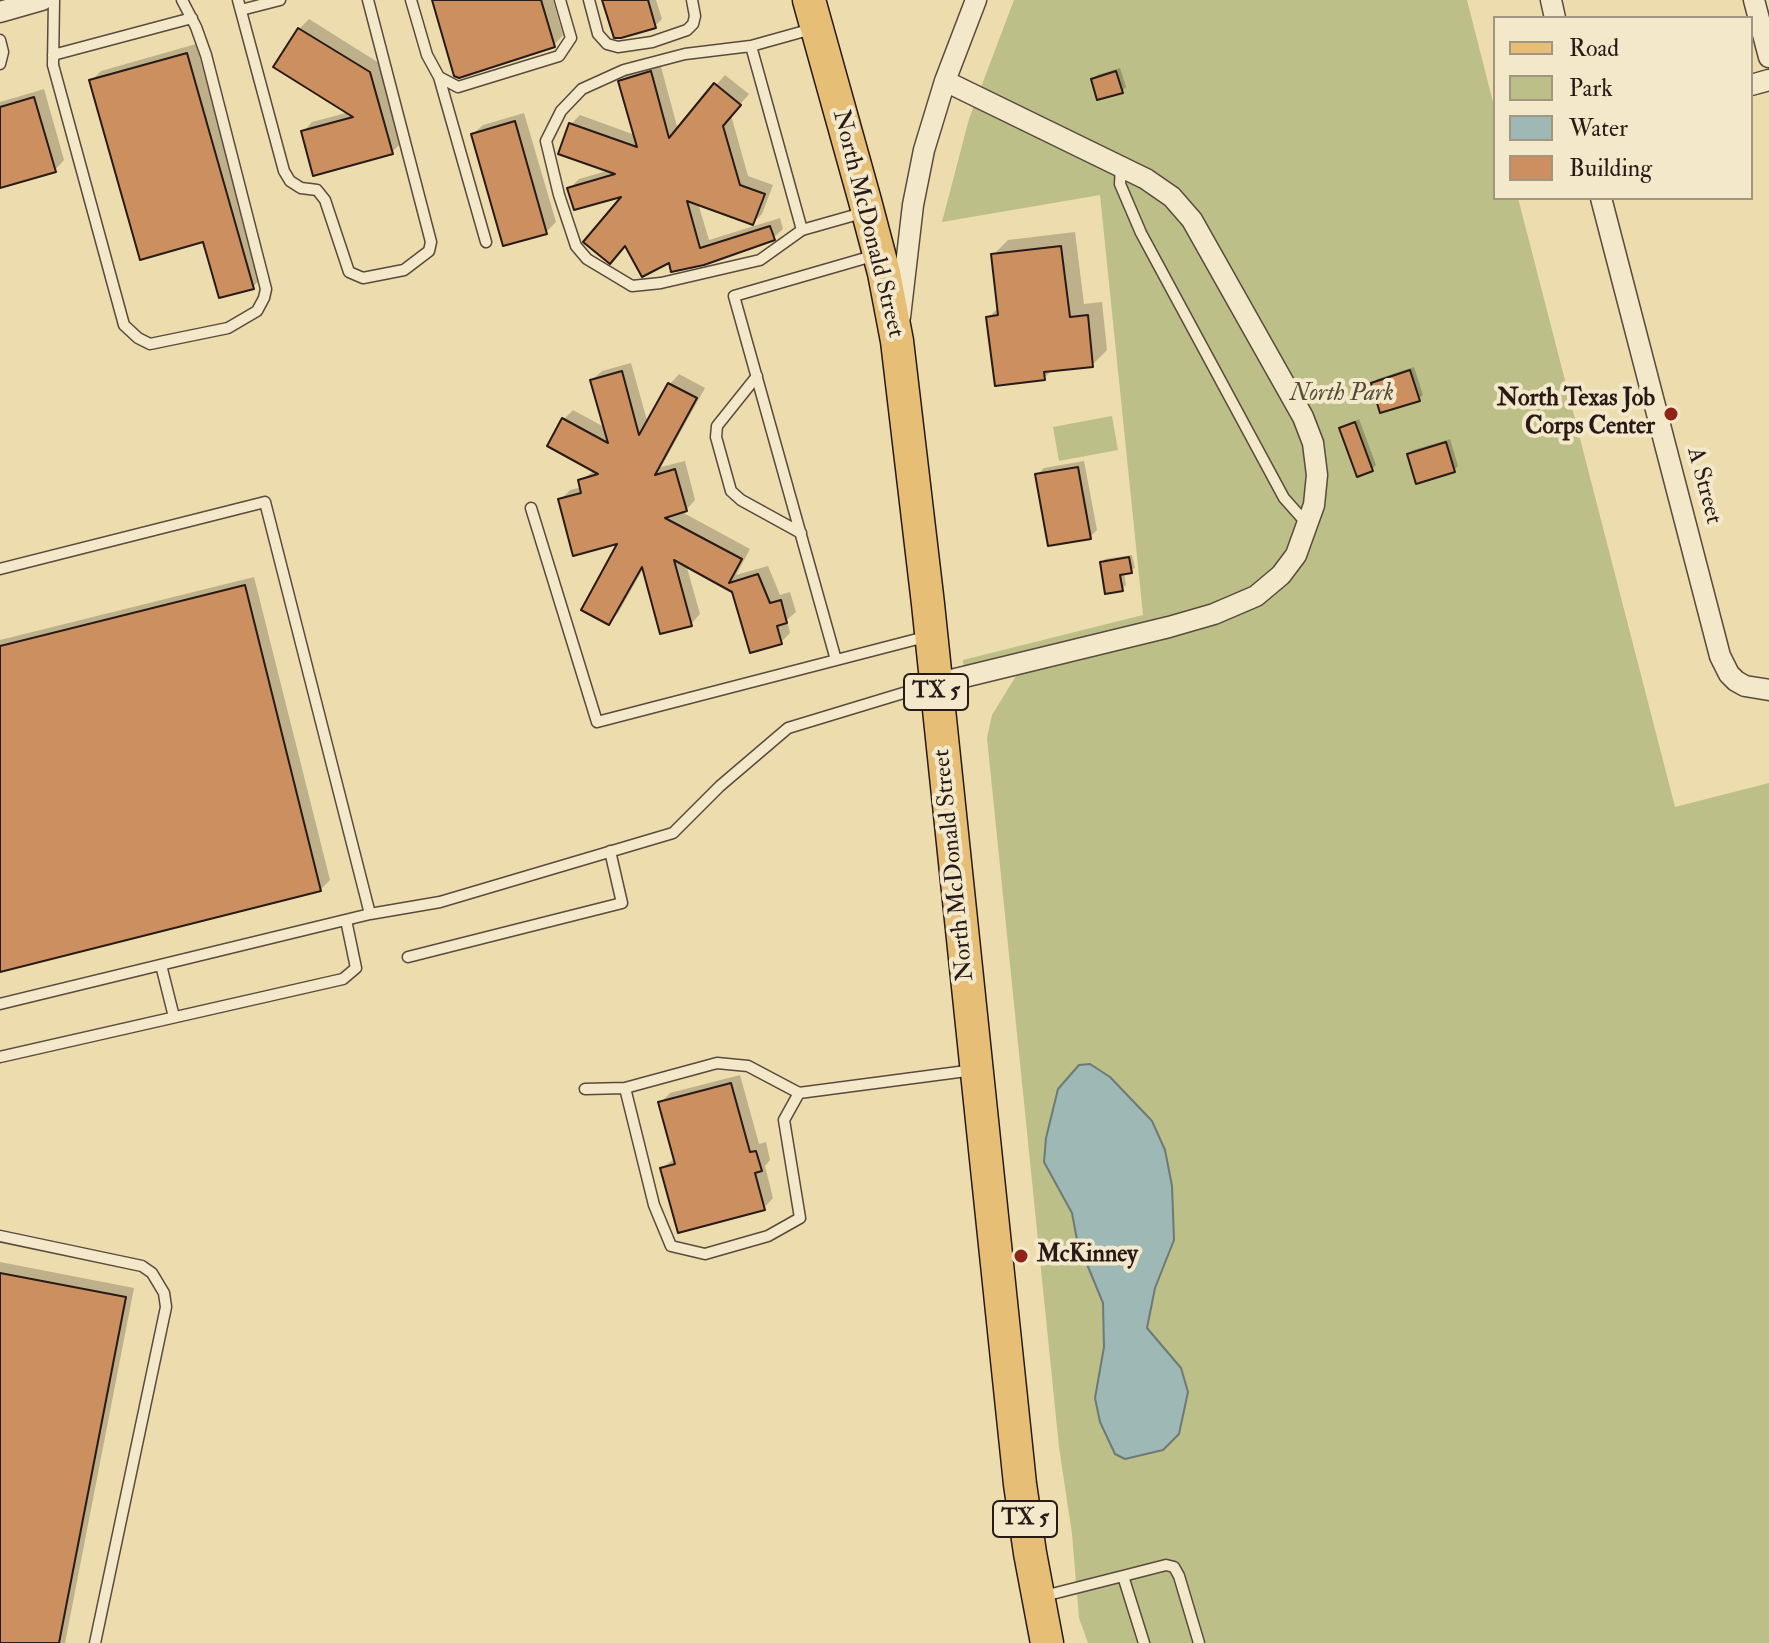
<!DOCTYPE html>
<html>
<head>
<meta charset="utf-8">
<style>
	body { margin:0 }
	#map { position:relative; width:1769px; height:1643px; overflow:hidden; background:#eddcad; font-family:"IM FELL Double Pica",serif }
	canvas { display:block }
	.legend { position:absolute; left:1493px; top:16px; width:260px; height:184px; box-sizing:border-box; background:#f3e8ca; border:2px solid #a29682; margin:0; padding:10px 14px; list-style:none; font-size:24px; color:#281a16 }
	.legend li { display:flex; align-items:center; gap:16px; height:40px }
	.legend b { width:40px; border:2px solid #a29682 }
</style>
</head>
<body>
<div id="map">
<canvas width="1769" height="1643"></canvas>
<ul class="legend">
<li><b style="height:10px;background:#e6be76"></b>Road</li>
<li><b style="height:22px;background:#bcbf87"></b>Park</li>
<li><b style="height:22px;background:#9eb9b5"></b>Water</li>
<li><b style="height:22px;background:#cb8f60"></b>Building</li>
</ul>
</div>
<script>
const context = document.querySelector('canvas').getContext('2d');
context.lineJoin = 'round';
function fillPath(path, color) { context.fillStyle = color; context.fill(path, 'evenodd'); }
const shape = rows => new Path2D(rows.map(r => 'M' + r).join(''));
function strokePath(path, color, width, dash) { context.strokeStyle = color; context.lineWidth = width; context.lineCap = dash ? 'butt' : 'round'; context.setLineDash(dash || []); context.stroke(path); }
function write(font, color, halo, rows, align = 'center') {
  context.font = font + ' "IM FELL Double Pica",serif'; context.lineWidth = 8; context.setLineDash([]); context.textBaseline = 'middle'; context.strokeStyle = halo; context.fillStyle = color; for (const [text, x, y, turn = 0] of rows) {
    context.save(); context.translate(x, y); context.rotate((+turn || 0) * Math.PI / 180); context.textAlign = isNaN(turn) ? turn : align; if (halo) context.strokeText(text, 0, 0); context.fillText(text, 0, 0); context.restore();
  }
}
fillPath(shape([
	[1014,0,1467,0,1495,110,1495,198,1518,198,1675,807,1769,783,1769,1643,1088,1643,1079,1618,1072,1534,1059,1447,987,738,992,715,1016,676,966,687,963,660,1143,615,1100,195,942,222,969,119],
	[1112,416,1118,450,1059,461,1053,427]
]), '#bcbf87');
const water = shape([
	[1090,1064,1110,1077,1152,1121,1165,1150,1172,1186,1174,1240,1155,1288,1147,1328,1181,1368,1188,1392,1179,1434,1163,1450,1125,1459,1115,1454,1100,1422,1095,1398,1104,1347,1103,1303,1077,1240,1072,1213,1044,1162,1046,1138,1058,1089,1079,1065,1090,1064]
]);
fillPath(water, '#9eb9b5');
strokePath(water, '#6f7975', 2);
fillPath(shape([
	[435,0,553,0,563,35,554,45],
	[605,0,656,0,662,19,655,26],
	[309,19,379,63,402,142,392,152,303,132,312,122,350,112,276,67,299,29],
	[196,44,262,277,253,287,205,239,92,80,101,71],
	[660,63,678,130,725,75,749,94,731,115,748,176,773,185,762,214,753,223,698,203,709,240,780,218,783,229,773,238,670,260,626,193,570,188,579,179,610,170,571,124,580,115,635,135,620,82,630,73],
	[1120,68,1126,87,1122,91,1093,80,1097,75],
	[44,89,64,160,55,170,0,186,0,102],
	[524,113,556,222,546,232,473,134,483,125],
	[1075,232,1084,304,1102,302,1107,350,1092,365,1053,369,1044,378,988,318,999,307,993,255,1008,240],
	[631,363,648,424,670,384,679,374,705,388,661,467,685,461,695,500,686,510,680,511,750,549,736,575,768,566,780,595,790,592,796,612,787,620,790,633,781,642,734,591,686,564,700,614,691,624,644,567,618,613,609,623,621,541,560,500,570,490,582,487,580,481,595,470,564,419,573,410,606,428,592,380,602,371],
	[1414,367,1423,395,1418,399,1373,383,1377,379],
	[1359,419,1376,465,1372,469,1341,428],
	[1450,439,1458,466,1454,470,1409,454,1413,450],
	[1084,461,1097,530,1090,537,1037,475,1044,468],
	[1132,555,1135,568,1124,572,1126,585,1122,589,1102,563,1105,559],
	[254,577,330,880,320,890,0,970,0,640],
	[740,1075,759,1144,766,1142,770,1160,765,1166,773,1198,764,1208,662,1168,675,1158,660,1103,670,1093],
	[0,1262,134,1288,65,1643,0,1643]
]), '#0003');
const building = shape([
	[432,0,541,0,555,47,459,78,454,76,432,0],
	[602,0,648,0,656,28,621,38,614,38,602,0],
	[298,28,370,72,393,154,313,176,301,131,353,117,273,67,298,28],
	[187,53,254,289,219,298,203,242,140,260,89,80,187,53],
	[651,71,669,138,714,83,741,105,723,126,740,185,765,194,753,225,687,201,700,248,770,226,775,240,704,265,671,272,669,263,642,277,625,246,610,264,583,242,621,197,574,210,567,188,615,174,558,154,569,123,637,147,618,81,651,71],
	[1116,71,1123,93,1097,100,1091,79,1116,71],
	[34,97,56,172,0,188,0,107,34,97],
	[515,121,547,234,503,246,471,134,515,121],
	[1061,246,1070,317,1088,315,1093,367,1044,372,1045,380,995,386,986,317,998,315,991,254,1061,246],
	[1410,370,1420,401,1380,413,1371,383,1410,370],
	[622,371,639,435,668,383,697,398,655,475,675,469,687,511,665,518,742,559,729,583,758,574,770,603,781,600,787,623,777,626,782,644,750,653,732,592,674,560,692,626,660,634,642,567,609,625,581,610,617,544,573,556,558,499,581,493,578,480,598,474,547,446,562,418,608,443,590,380,622,371],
	[1355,422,1373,471,1357,477,1339,428,1355,422],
	[1446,442,1455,472,1416,484,1407,454,1446,442],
	[1078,467,1091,539,1048,546,1035,474,1078,467],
	[1129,557,1132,573,1120,575,1123,591,1105,594,1100,562,1129,557],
	[245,585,321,891,0,972,0,646,245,585],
	[731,1083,750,1152,756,1151,762,1171,755,1173,765,1210,678,1233,660,1168,675,1164,658,1102,731,1083],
	[0,1273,126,1297,59,1643,0,1643,0,1273]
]);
fillPath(building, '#cb8f60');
strokePath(building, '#281a16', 2);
const service = shape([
	[54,0,53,65,124,325,138,338,150,344,228,328,257,311,264,298,266,289,206,55,196,27,182,0],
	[238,0,284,171,290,181,301,188,317,190,325,200,349,272,363,278,404,270,429,251,431,242,368,0],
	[411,0,427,55,439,77,458,87,559,56,571,38,560,0],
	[589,0,598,34,607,44,618,47,652,42,687,30,693,24,695,16,692,0],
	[241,10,280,0],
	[812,29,751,46,802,230,862,213],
	[0,40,3,52,0,64],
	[751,46,685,54,624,70,582,89,561,111,546,141,559,195,576,246,587,259,632,286,661,283,760,260,802,230],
	[53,55,192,18],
	[439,77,486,242],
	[1121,166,1120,184,1141,233,1284,498,1308,525],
	[757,376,717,426,716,437,731,491,741,500,801,533],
	[531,508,597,722,929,636],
	[0,569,265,502,370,914],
	[836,660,734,296,876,255],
	[408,957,622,903,610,851],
	[161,965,174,1017],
	[0,1004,370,914,440,902,673,833,720,786,788,728,933,684],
	[0,1057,343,979,356,968,346,920],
	[625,1088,654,1205,671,1246,705,1254,768,1236,800,1218,784,1120,799,1093],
	[585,1089,625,1088,717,1063,748,1066,799,1093,974,1070],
	[0,1236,142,1266,152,1273,164,1293,166,1307,95,1643],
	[1044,1596,1123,1576],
	[1144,1643,1123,1576,1166,1565,1174,1567,1179,1576,1199,1643]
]);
const minor = shape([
	[1551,0,1555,18],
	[1754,0,1769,57],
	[0,12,42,0],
	[1751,85,1769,80],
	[1601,198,1720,656,1729,674,1736,681,1745,686,1769,690],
	[900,317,913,205,924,150,945,81,976,0],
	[935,684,1169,627,1214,614,1256,596,1281,575,1296,555,1314,505,1317,475,1313,443,1303,417,1192,220,1172,197,1146,179,945,81]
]);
const primary = shape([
	[809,0,865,201,884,273,897,341,928,604,1020,1484,1030,1553,1047,1643]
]);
strokePath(service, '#594a3c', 13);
strokePath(minor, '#594a3c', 23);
strokePath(primary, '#281a16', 35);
strokePath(service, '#f3e8ca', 10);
strokePath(minor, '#f3e8ca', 20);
strokePath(primary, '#e6be76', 32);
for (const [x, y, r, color] of [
	[1671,414,8,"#8f2418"],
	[1021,1256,8,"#8f2418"]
]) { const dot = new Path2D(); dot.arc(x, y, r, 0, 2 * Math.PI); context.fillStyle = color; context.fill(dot); strokePath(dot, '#f3e8ca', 3); }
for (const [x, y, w] of [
	[936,692,64],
	[1025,1519,64]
]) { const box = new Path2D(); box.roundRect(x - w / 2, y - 18, w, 36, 6); context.fillStyle = '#f3e8ca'; context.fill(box); strokePath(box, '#281a16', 2); }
write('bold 22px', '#281a16', null, [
	["TX 5",936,692],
	["TX 5",1025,1519]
]);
write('24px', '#281a16', '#f3e8ca', [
	["North McDonald Street",867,224,76],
	["A Street",1703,486,75],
	["North McDonald Street",955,865,-96]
]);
write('italic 24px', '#544c38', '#f3e8ca', [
	["North Park",1342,395]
]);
write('bold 24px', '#281a16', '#f3e8ca', [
	["North Texas Job",1655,400],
	["Corps Center",1655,428],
	["McKinney",1037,1256,"left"]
], 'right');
</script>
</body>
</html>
